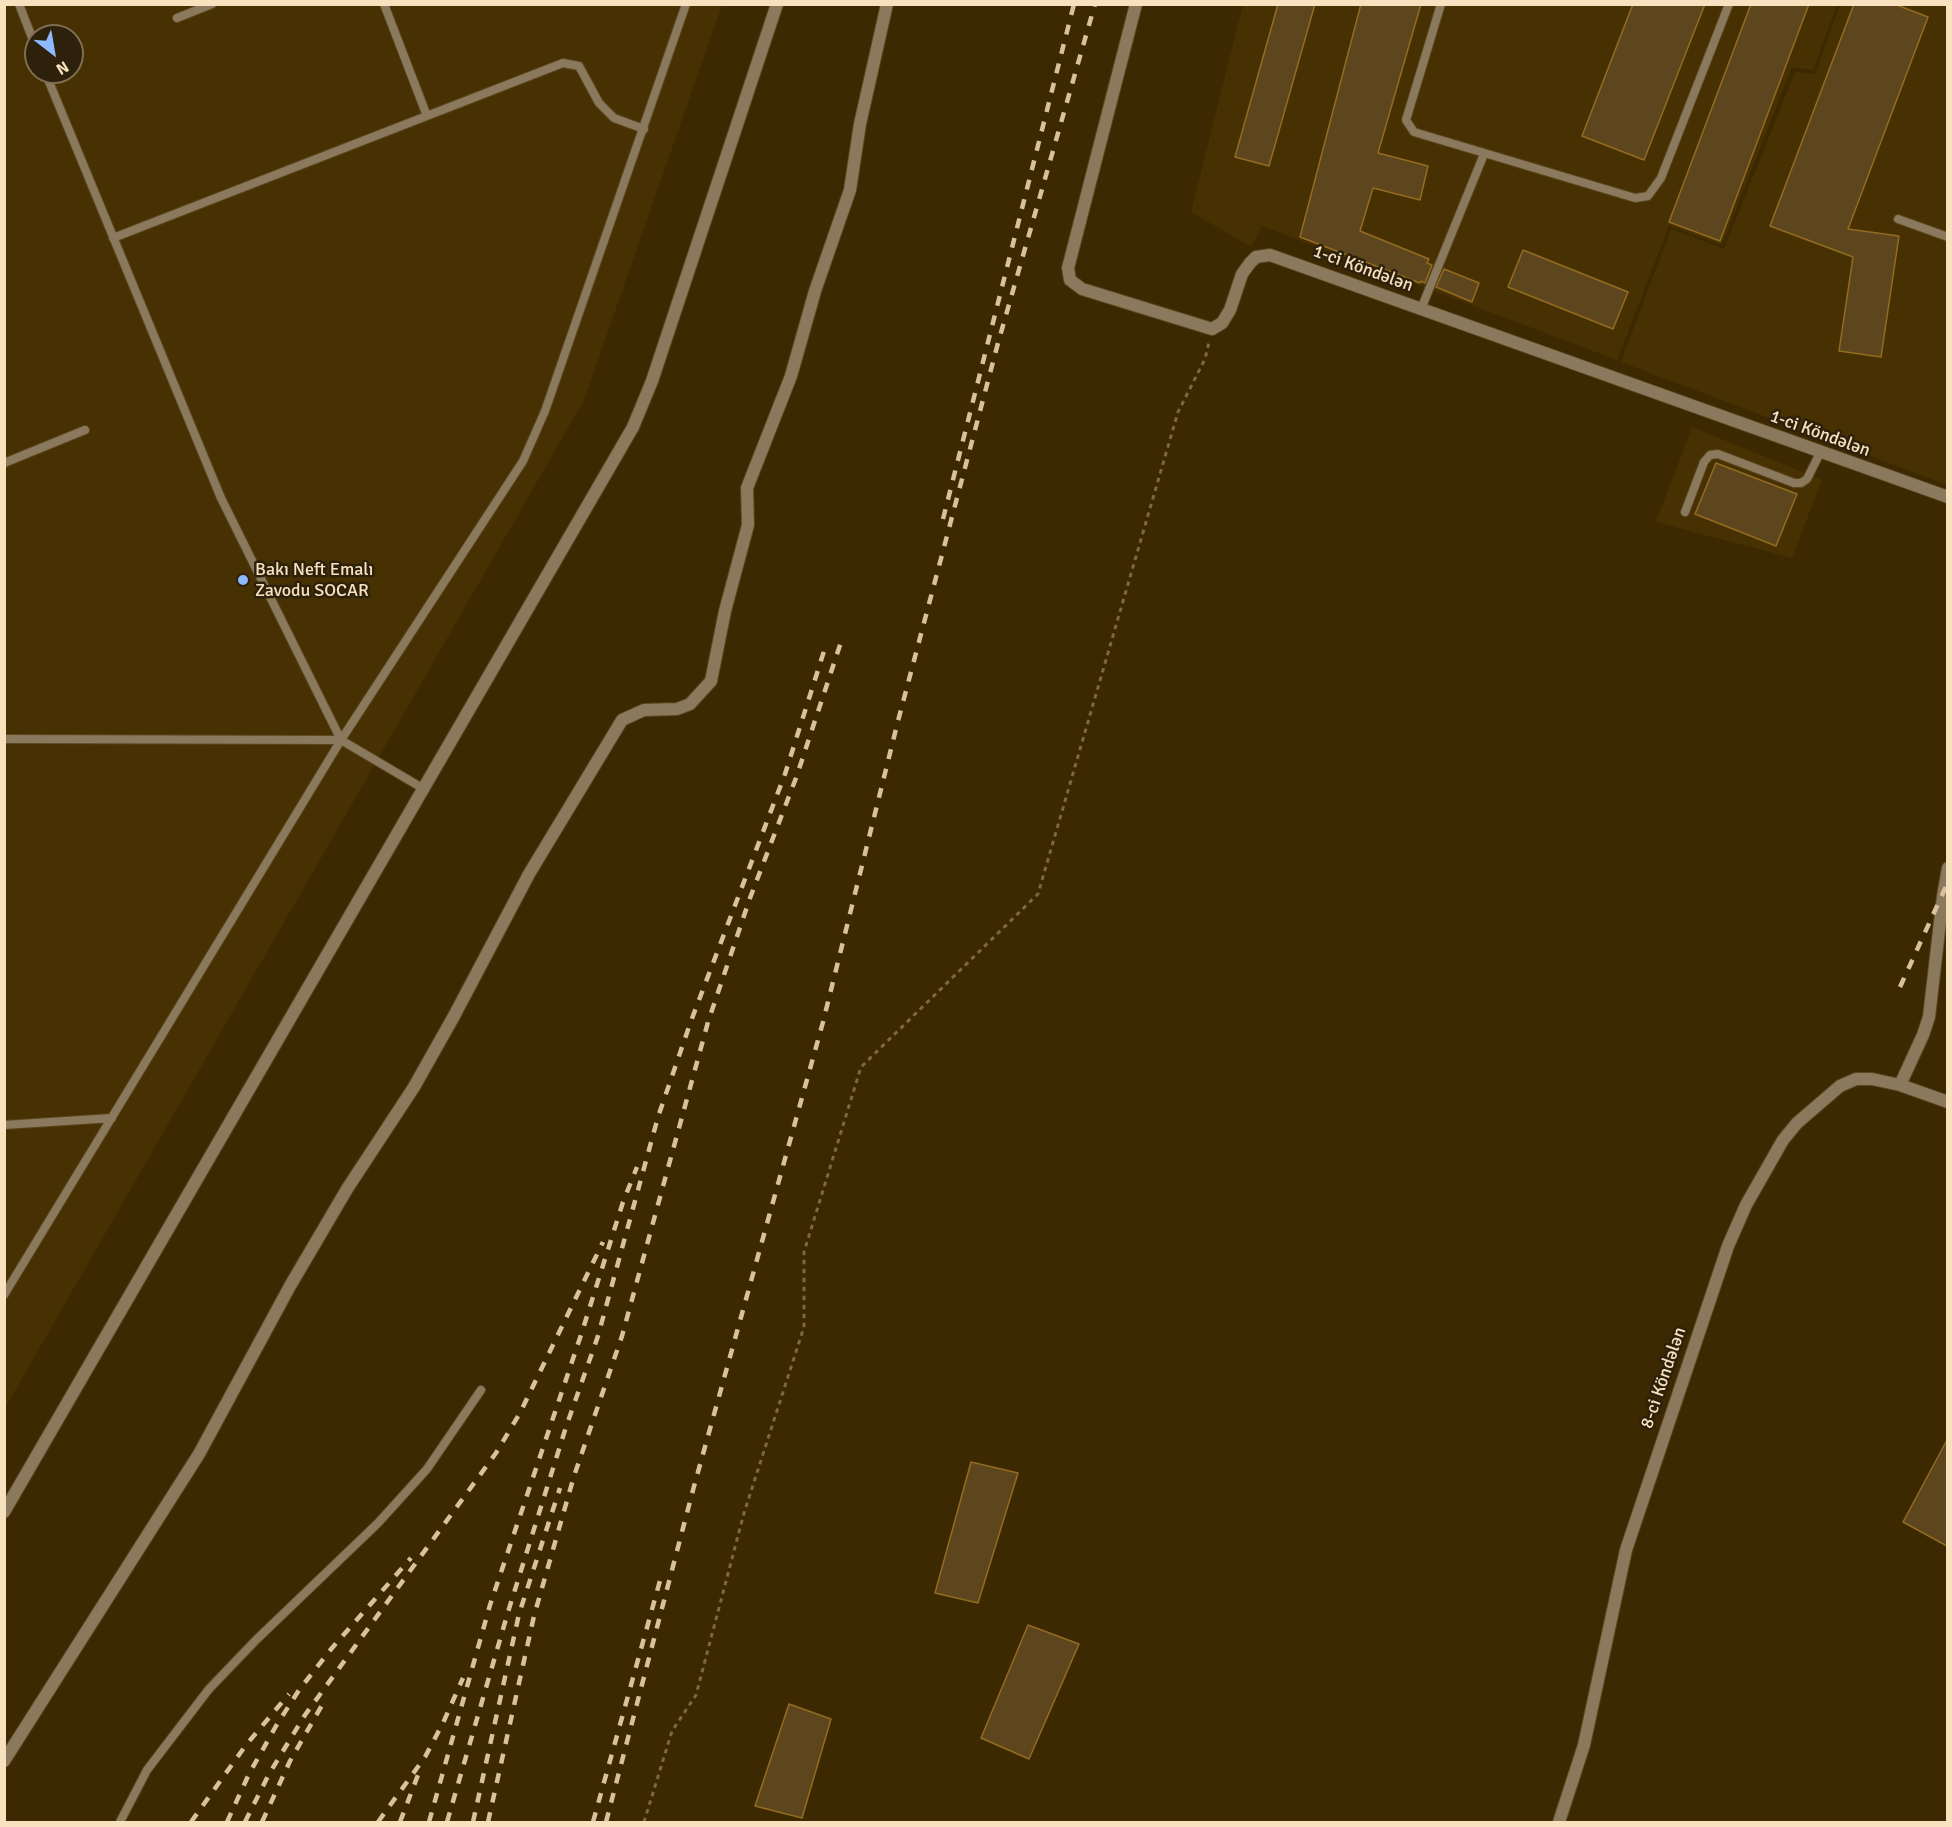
<!DOCTYPE html>
<html>
<head>
<meta charset="utf-8">
<style>
	body { margin:0 }
	#map { position:relative; width:1952px; height:1827px; overflow:hidden; background:#3d2901; font-family:Signika,sans-serif }
	canvas { display:block }
	.frame { position:absolute; inset:0; border:6px solid #f7e1bf; pointer-events:none }
	.north { position:absolute; left:24px; top:24px; width:60px; height:60px; box-sizing:border-box; background:#2e210b; border:2px solid #7e6e53; border-radius:50%; rotate:149deg; font-size:16px; font-weight:700; line-height:24px; text-align:center; color:#f7e1bf }
	.north::after { content:''; display:block; margin:auto; width:21px; height:27px; background:#8eb9fc; clip-path:polygon(50% 0,100% 100%,50% 72%,0 100%) }
</style>
</head>
<body>
<div id="map">
<canvas width="1952" height="1827"></canvas>
<div class="frame"></div>
<div class="north">N</div>
</div>
<script>
const context = document.querySelector('canvas').getContext('2d');
context.lineJoin = 'round';
function fillPath(path, color) { context.fillStyle = color; context.fill(path, 'evenodd'); }
const shape = rows => new Path2D(rows.map(r => 'M' + r).join(''));
function strokePath(path, color, width, dash) { context.strokeStyle = color; context.lineWidth = width; context.lineCap = dash ? 'butt' : 'round'; context.setLineDash(dash || []); context.stroke(path); }
function write(font, color, halo, rows, align = 'center') {
  context.font = font + ' Signika,sans-serif'; context.lineWidth = 5; context.setLineDash([]); context.textBaseline = 'middle'; context.strokeStyle = halo; context.fillStyle = color; for (const [text, x, y, turn = 0] of rows) {
    context.save(); context.translate(x, y); context.rotate((+turn || 0) * Math.PI / 180); context.textAlign = isNaN(turn) ? turn : align; if (halo) context.strokeText(text, 0, 0); context.fillText(text, 0, 0); context.restore();
  }
}
fillPath(shape([
	[5,5,722,5,584,400,5,1408],
	[36,36,72,36,72,72,36,72],
	[1243,5,1837,5,1813,70,1792,67,1722,245,1669,226,1617,360,1262,226,1251,247,1191,212],
	[1840,5,1947,5,1947,485,1621,362,1671,229,1724,249,1795,72,1815,74],
	[1692,427,1822,480,1792,558,1656,522]
]), '#473102');
const building = shape([
	[1278,4,1315,4,1269,166,1235,157,1278,4],
	[1361,4,1421,4,1378,153,1428,166,1420,200,1373,188,1360,231,1429,259,1427,263,1432,265,1425,283,1421,281,1420,283,1300,237,1361,4],
	[1633,4,1705,4,1644,160,1582,136,1633,4],
	[1751,4,1809,4,1720,241,1669,222,1751,4],
	[1854,4,1894,4,1928,17,1848,229,1899,236,1881,357,1839,351,1853,257,1770,226,1854,4],
	[1523,250,1628,292,1613,329,1508,287,1523,250],
	[1444,269,1479,283,1472,302,1436,287,1444,269],
	[1716,463,1797,494,1776,546,1695,514,1716,463],
	[1947,1440,1947,1546,1903,1522,1947,1440],
	[971,1462,1018,1473,978,1603,935,1593,971,1462],
	[1028,1625,1079,1644,1029,1759,981,1738,1028,1625],
	[789,1704,831,1719,802,1818,755,1806,789,1704]
]);
fillPath(building, '#5d461d');
strokePath(building, '#936c21', 1.5);
const service = shape([
	[19,4,36,48],
	[384,4,427,116],
	[1441,4,1406,120,1414,132,1635,198,1648,196,1661,178,1729,4],
	[177,18,212,4],
	[45,72,221,498,341,740],
	[1898,219,1948,237],
	[113,238,563,63,579,66,599,103,614,118,644,129],
	[1421,309,1484,154],
	[4,463,85,430],
	[1685,512,1704,462,1710,455,1718,454,1794,483,1801,483,1807,479,1820,453],
	[4,739,341,740,424,789],
	[4,1125,112,1118],
	[4,1295,341,740,523,461,545,411,686,4],
	[120,1822,147,1770,209,1689,256,1640,378,1523,427,1469,481,1390]
]);
const minor = shape([
	[1136,4,1068,268,1070,280,1082,289,1212,329,1222,323,1230,310,1242,274,1250,263,1256,257,1270,255,1948,497],
	[1900,1085,1923,1035,1929,1017,1943,896,1948,868],
	[4,1512,633,427,652,381,777,4],
	[4,1761,199,1454,290,1286,347,1189,414,1087,454,1016,529,874,622,720,644,710,677,709,690,704,711,681,725,611,748,525,747,488,791,376,815,291,850,190,860,124,887,4],
	[1559,1822,1584,1745,1626,1550,1728,1246,1746,1205,1783,1140,1797,1123,1840,1086,1856,1079,1872,1079,1900,1085,1948,1102]
]);
strokePath(service, '#5b461f', 10);
strokePath(minor, '#5b461f', 14);
strokePath(shape([
	[644,1822,672,1731,696,1695,744,1513,804,1327,804,1252,861,1067,1038,894,1178,412,1205,359,1209,342]
]), '#7d6842', 3, [4.5, 4.5]);
strokePath(service, '#8b795d', 8);
strokePath(minor, '#8b795d', 12);
strokePath(shape([
	[943,519,1074,4],
	[1900,987,1948,882],
	[191,1822,246,1745,289,1694],
	[227,1822,249,1774,276,1726,299,1690,332,1648,411,1558],
	[245,1822,269,1774,305,1715,496,1453,520,1413,603,1242],
	[262,1822,290,1761,325,1700],
	[378,1822,425,1757,443,1723,463,1678],
	[400,1822,418,1775],
	[429,1822,490,1605,581,1335,623,1202,637,1167],
	[447,1822,508,1612,566,1427,598,1336,658,1117,691,1021,785,774,825,648],
	[473,1822,519,1614,560,1488],
	[488,1822,534,1616,574,1476,622,1336,708,1022,750,898,796,778,842,639],
	[593,1822,661,1577],
	[606,1822,693,1490,823,1022,898,721,998,343,1095,4]
]), '#d7c19e', 4.5, [10, 10]);
for (const [x, y, r, color] of [
	[243,580,6,"#8eb9fc"]
]) { const dot = new Path2D(); dot.arc(x, y, r, 0, 2 * Math.PI); context.fillStyle = color; context.fill(dot); strokePath(dot, '#2e210b', 2); }
write('18px', '#f7e1bf', '#2e210b', [
	["1-ci Köndələn",1363,269,20],
	["1-ci Köndələn",1820,434,20],
	["8-ci Köndələn",1664,1378,-71]
]);
write('18px', '#f7e1bf', '#2e210b', [
	["Bakı Neft Emalı",255,570],
	["Zavodu SOCAR",255,591]
], 'left');
</script>
</body>
</html>
